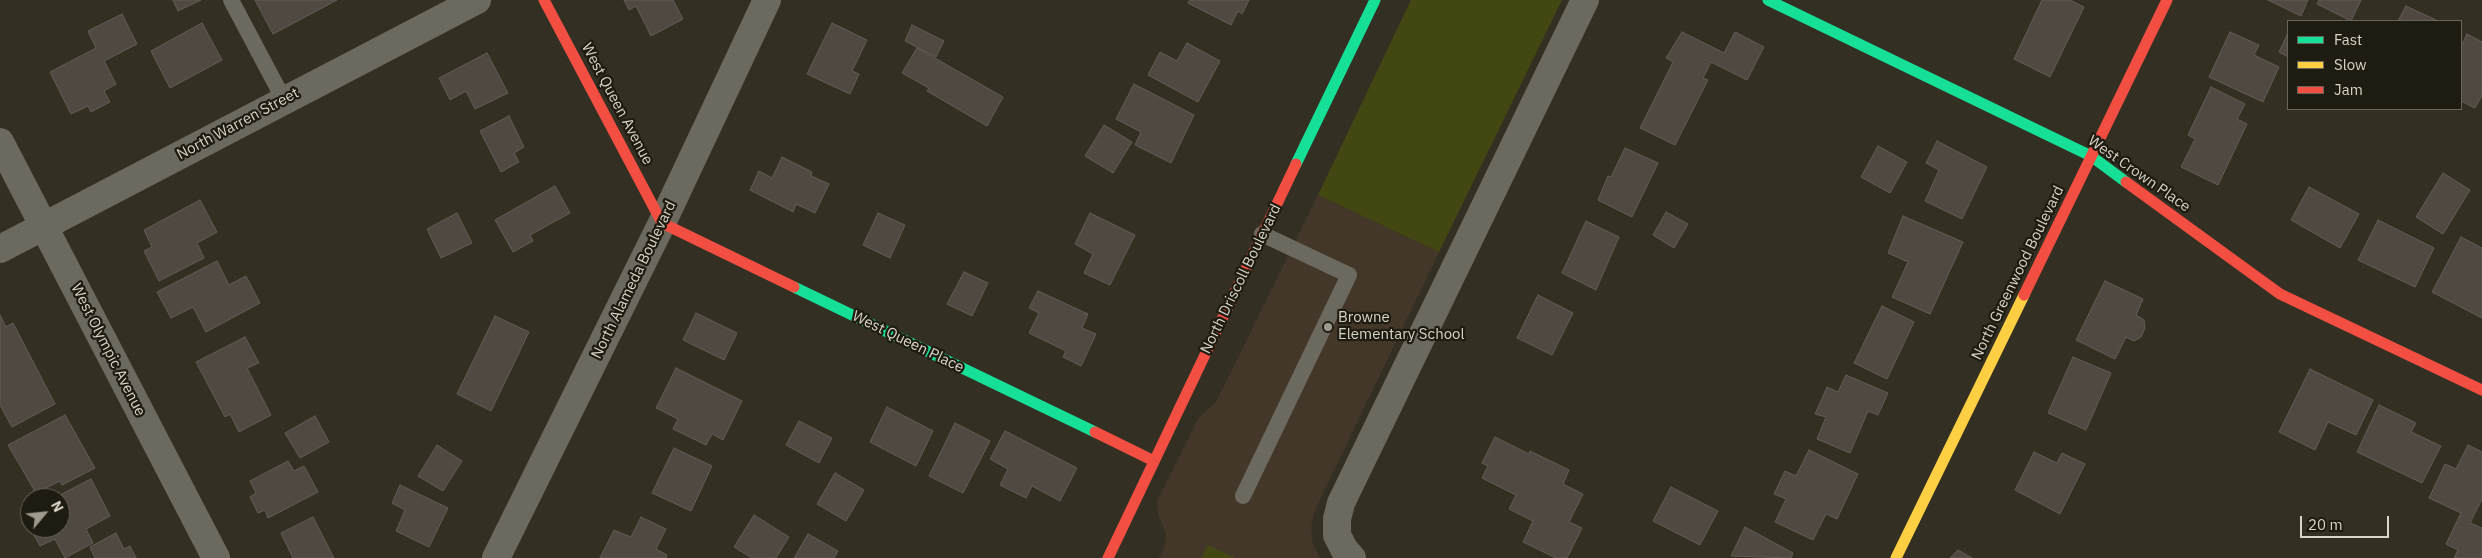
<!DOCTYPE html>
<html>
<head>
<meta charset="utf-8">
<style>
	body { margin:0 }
	#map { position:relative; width:2482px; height:558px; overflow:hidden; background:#333023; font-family:"IBM Plex Sans",sans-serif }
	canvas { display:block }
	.legend { position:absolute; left:2287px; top:20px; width:175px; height:90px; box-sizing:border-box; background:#1e1b11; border:1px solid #68655a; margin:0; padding:6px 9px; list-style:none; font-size:15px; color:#d8d4c7 }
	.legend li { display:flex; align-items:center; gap:10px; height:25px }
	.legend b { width:25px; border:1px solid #68655a }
	.north { position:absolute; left:20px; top:488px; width:50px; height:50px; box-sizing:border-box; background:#1e1b11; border:1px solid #68655a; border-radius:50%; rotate:62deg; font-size:14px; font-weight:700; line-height:20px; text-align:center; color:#d8d4c7 }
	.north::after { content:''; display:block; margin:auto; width:18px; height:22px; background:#9e9b8e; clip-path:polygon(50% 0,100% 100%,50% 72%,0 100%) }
	.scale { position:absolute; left:2300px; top:516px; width:89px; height:22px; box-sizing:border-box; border:2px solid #d8d4c7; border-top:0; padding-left:6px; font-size:15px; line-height:18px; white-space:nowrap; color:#d8d4c7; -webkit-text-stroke:4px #1e1b11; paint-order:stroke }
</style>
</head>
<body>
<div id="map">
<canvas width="2482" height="558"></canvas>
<ul class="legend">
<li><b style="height:6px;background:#16e098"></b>Fast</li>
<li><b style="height:6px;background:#ffcf43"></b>Slow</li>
<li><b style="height:6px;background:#f24e42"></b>Jam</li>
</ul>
<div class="north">N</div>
<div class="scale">20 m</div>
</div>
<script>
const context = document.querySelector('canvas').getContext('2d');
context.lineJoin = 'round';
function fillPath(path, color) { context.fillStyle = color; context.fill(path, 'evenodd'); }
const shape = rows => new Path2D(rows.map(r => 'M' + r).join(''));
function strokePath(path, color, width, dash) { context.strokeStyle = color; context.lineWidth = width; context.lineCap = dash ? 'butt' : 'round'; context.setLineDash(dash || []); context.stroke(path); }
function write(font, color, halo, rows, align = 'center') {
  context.font = font + ' "IBM Plex Sans",sans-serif'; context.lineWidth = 4.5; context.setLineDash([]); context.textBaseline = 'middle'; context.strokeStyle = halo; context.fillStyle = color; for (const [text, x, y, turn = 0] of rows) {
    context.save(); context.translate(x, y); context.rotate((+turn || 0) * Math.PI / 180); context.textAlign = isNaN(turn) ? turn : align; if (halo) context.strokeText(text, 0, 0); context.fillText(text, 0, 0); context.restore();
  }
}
fillPath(shape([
	[1318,195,1439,252,1314,512,1311,529,1313,545,1320,558,1159,558,1165,546,1166,534,1158,514,1157,501,1199,417,1216,402]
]), '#433729');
fillPath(shape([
	[1411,0,1562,0,1439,252,1318,195],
	[1208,545,1235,558,1201,558]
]), '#434712');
const building = shape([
	[173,0,201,0,178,11,173,0],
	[255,0,337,0,273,34,255,0],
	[624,0,673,0,683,19,651,36,636,6,629,10,624,0],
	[1190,0,1249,0,1242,14,1238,11,1231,25,1188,3,1190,0],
	[2042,0,2070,0,2084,7,2050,77,2014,59,2042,0],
	[2268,0,2308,0,2301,16,2268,0],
	[2319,0,2361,0,2351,21,2317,4,2319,0],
	[2406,6,2438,21,2398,21,2406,6],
	[122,14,137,44,104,61,116,84,104,91,110,102,91,112,88,106,71,114,50,72,96,48,88,31,122,14],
	[202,23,222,60,170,88,151,51,202,23],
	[832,23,867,40,852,71,859,74,850,94,807,74,832,23],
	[912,25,944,41,936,57,905,41,912,25],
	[1682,32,1724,53,1735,32,1764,47,1747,80,1711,62,1703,78,1708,80,1675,145,1640,128,1673,62,1666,58,1682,32],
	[2230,32,2259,45,2254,55,2279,67,2263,102,2209,77,2230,32],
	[2288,33,2288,57,2279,52,2288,33],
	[2467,34,2482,42,2482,95,2475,108,2461,101,2461,47,2467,34],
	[1187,43,1220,61,1198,102,1148,75,1160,52,1177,61,1187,43],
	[917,48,1003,97,987,126,927,91,929,88,902,73,917,48],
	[487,53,508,93,475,109,466,91,450,100,439,78,487,53],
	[1134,84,1194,115,1171,163,1135,145,1141,132,1116,119,1134,84],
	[2211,87,2245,104,2237,119,2247,124,2218,185,2181,167,2195,139,2188,135,2211,87],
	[509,116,524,147,514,153,519,162,501,172,480,131,509,116],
	[1104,125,1132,142,1113,173,1085,156,1104,125],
	[1937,141,1987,167,1962,219,1925,201,1939,170,1926,163,1937,141],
	[1878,146,1907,162,1890,193,1861,177,1878,146],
	[1625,148,1658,163,1632,217,1598,200,1608,176,1611,177,1625,148],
	[782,157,812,172,811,176,829,184,815,213,796,204,793,212,750,190,759,171,772,178,782,157],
	[2443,173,2470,190,2443,234,2416,217,2443,173],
	[555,186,570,213,530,235,533,241,513,252,495,220,555,186],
	[2309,187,2359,214,2340,248,2291,220,2309,187],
	[200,200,217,232,197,243,204,258,159,281,144,251,152,247,144,230,200,200],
	[1666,212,1688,224,1674,248,1653,235,1666,212],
	[457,213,472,243,441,258,427,229,457,213],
	[878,213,905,225,890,258,863,245,878,213],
	[1090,213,1135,235,1110,285,1084,273,1093,254,1075,244,1090,213],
	[1903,216,1963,242,1930,314,1892,297,1908,262,1888,253,1903,216],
	[2378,220,2434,248,2415,287,2358,260,2378,220],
	[1586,221,1619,237,1596,290,1562,273,1586,221],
	[2461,237,2482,248,2482,318,2432,292,2461,237],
	[217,261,229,285,246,276,260,303,206,332,193,307,171,318,157,292,217,261],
	[964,272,988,283,972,316,947,304,964,272],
	[2105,281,2143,299,2136,315,2144,320,2145,328,2141,337,2134,341,2126,337,2115,359,2076,340,2105,281],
	[1038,291,1088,314,1082,328,1096,334,1081,366,1063,357,1066,351,1029,333,1039,313,1029,308,1038,291],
	[1538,295,1573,313,1552,355,1517,338,1538,295],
	[1882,306,1914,322,1887,379,1854,363,1882,306],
	[696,313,737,333,724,360,683,340,696,313],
	[0,315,6,327,13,323,55,404,12,427,0,405,0,315],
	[495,316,529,332,491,411,457,394,495,316],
	[245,337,259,363,247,368,271,415,239,432,230,414,225,417,196,362,245,337],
	[2073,357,2111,373,2086,430,2048,413,2073,357],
	[676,368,742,401,723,440,712,434,706,445,673,429,678,419,656,408,676,368],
	[2310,369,2373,400,2356,435,2328,422,2315,450,2279,432,2310,369],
	[1846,375,1888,393,1878,415,1868,411,1850,453,1817,439,1826,417,1815,414,1827,387,1838,392,1846,375],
	[2379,405,2416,423,2411,432,2441,446,2422,483,2357,452,2379,405],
	[887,407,933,431,916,466,870,442,887,407],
	[65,415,95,468,62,485,60,481,36,493,8,445,65,415],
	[315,416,329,442,300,458,285,433,315,416],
	[799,421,832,438,819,463,786,445,799,421],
	[955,423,990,441,963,493,929,476,955,423],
	[1005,431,1077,468,1060,501,1032,486,1026,498,1000,485,1008,469,990,459,1005,431],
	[1495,437,1529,454,1530,451,1569,470,1563,484,1583,494,1569,522,1582,528,1567,558,1556,558,1523,542,1533,521,1509,509,1516,495,1482,478,1488,466,1482,463,1495,437],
	[437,445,462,461,443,491,418,476,437,445],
	[2468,445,2482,452,2482,499,2470,523,2482,528,2482,558,2454,558,2458,550,2446,544,2461,513,2429,498,2445,464,2456,469,2468,445],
	[674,448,712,466,691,511,652,493,674,448],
	[1809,450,1858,474,1837,519,1826,514,1813,540,1775,522,1786,499,1774,494,1785,471,1796,476,1809,450],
	[2034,452,2057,463,2062,453,2085,464,2060,514,2015,490,2034,452],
	[288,461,294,471,304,466,318,492,268,518,265,510,258,513,250,497,256,493,250,481,288,461],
	[835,473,864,490,846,521,817,504,835,473],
	[91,479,110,516,86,529,93,543,65,558,55,539,40,546,30,528,60,528,60,498,54,498,91,479],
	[400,485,448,508,429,547,396,531,405,510,392,503,400,485],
	[1671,487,1718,511,1700,545,1653,521,1671,487],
	[754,515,789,537,776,558,752,558,734,547,754,515],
	[313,517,334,558,293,558,281,533,313,517],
	[641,517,666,529,656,549,667,555,666,558,600,558,614,530,631,537,641,517],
	[1745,527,1793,553,1791,558,1731,556,1745,527],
	[116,533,124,549,130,546,136,558,95,558,90,547,116,533],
	[808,534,838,551,834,558,794,558,808,534],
	[1958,550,1972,558,1950,558,1958,550]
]);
fillPath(building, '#4f4941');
strokePath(building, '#635d55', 1);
strokePath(shape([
	[231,0,284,100],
	[1243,496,1349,275,1262,234]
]), '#6c695f', 16);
strokePath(shape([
	[0,142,216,558],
	[0,249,477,0],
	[496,558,662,223,767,0],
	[1352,558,1344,549,1337,535,1337,519,1341,503,1585,0]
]), '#6c695f', 28);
strokePath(shape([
	[1768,0,2091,156,2126,182],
	[1296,164,1375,0],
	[794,287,1095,432]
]), '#16e098', 11);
strokePath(shape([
	[1896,558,2024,295]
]), '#ffcf43', 11);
strokePath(shape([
	[544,0,662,223,794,287],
	[2126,182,2280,294,2482,390],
	[2024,295,2167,0],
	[1095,432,1154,461],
	[1108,558,1296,164]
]), '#f24e42', 11);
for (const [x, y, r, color] of [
	[1328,327,5,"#9e9b8e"]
]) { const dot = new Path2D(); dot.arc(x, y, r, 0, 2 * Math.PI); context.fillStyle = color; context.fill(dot); strokePath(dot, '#1e1b11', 2); }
write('15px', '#d8d4c7', '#1e1b11', [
	["West Queen Avenue",617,104,62],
	["North Warren Street",238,124,-28],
	["West Crown Place",2139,174,35],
	["North Greenwood Boulevard",2018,273,-64],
	["North Driscoll Boulevard",1241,279,-64],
	["North Alameda Boulevard",634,280,-64],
	["West Queen Place",908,342,26],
	["West Olympic Avenue",108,350,63]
]);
write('15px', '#d8d4c7', '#1e1b11', [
	["Browne",1338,318],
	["Elementary School",1338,335]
], 'left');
</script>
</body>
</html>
